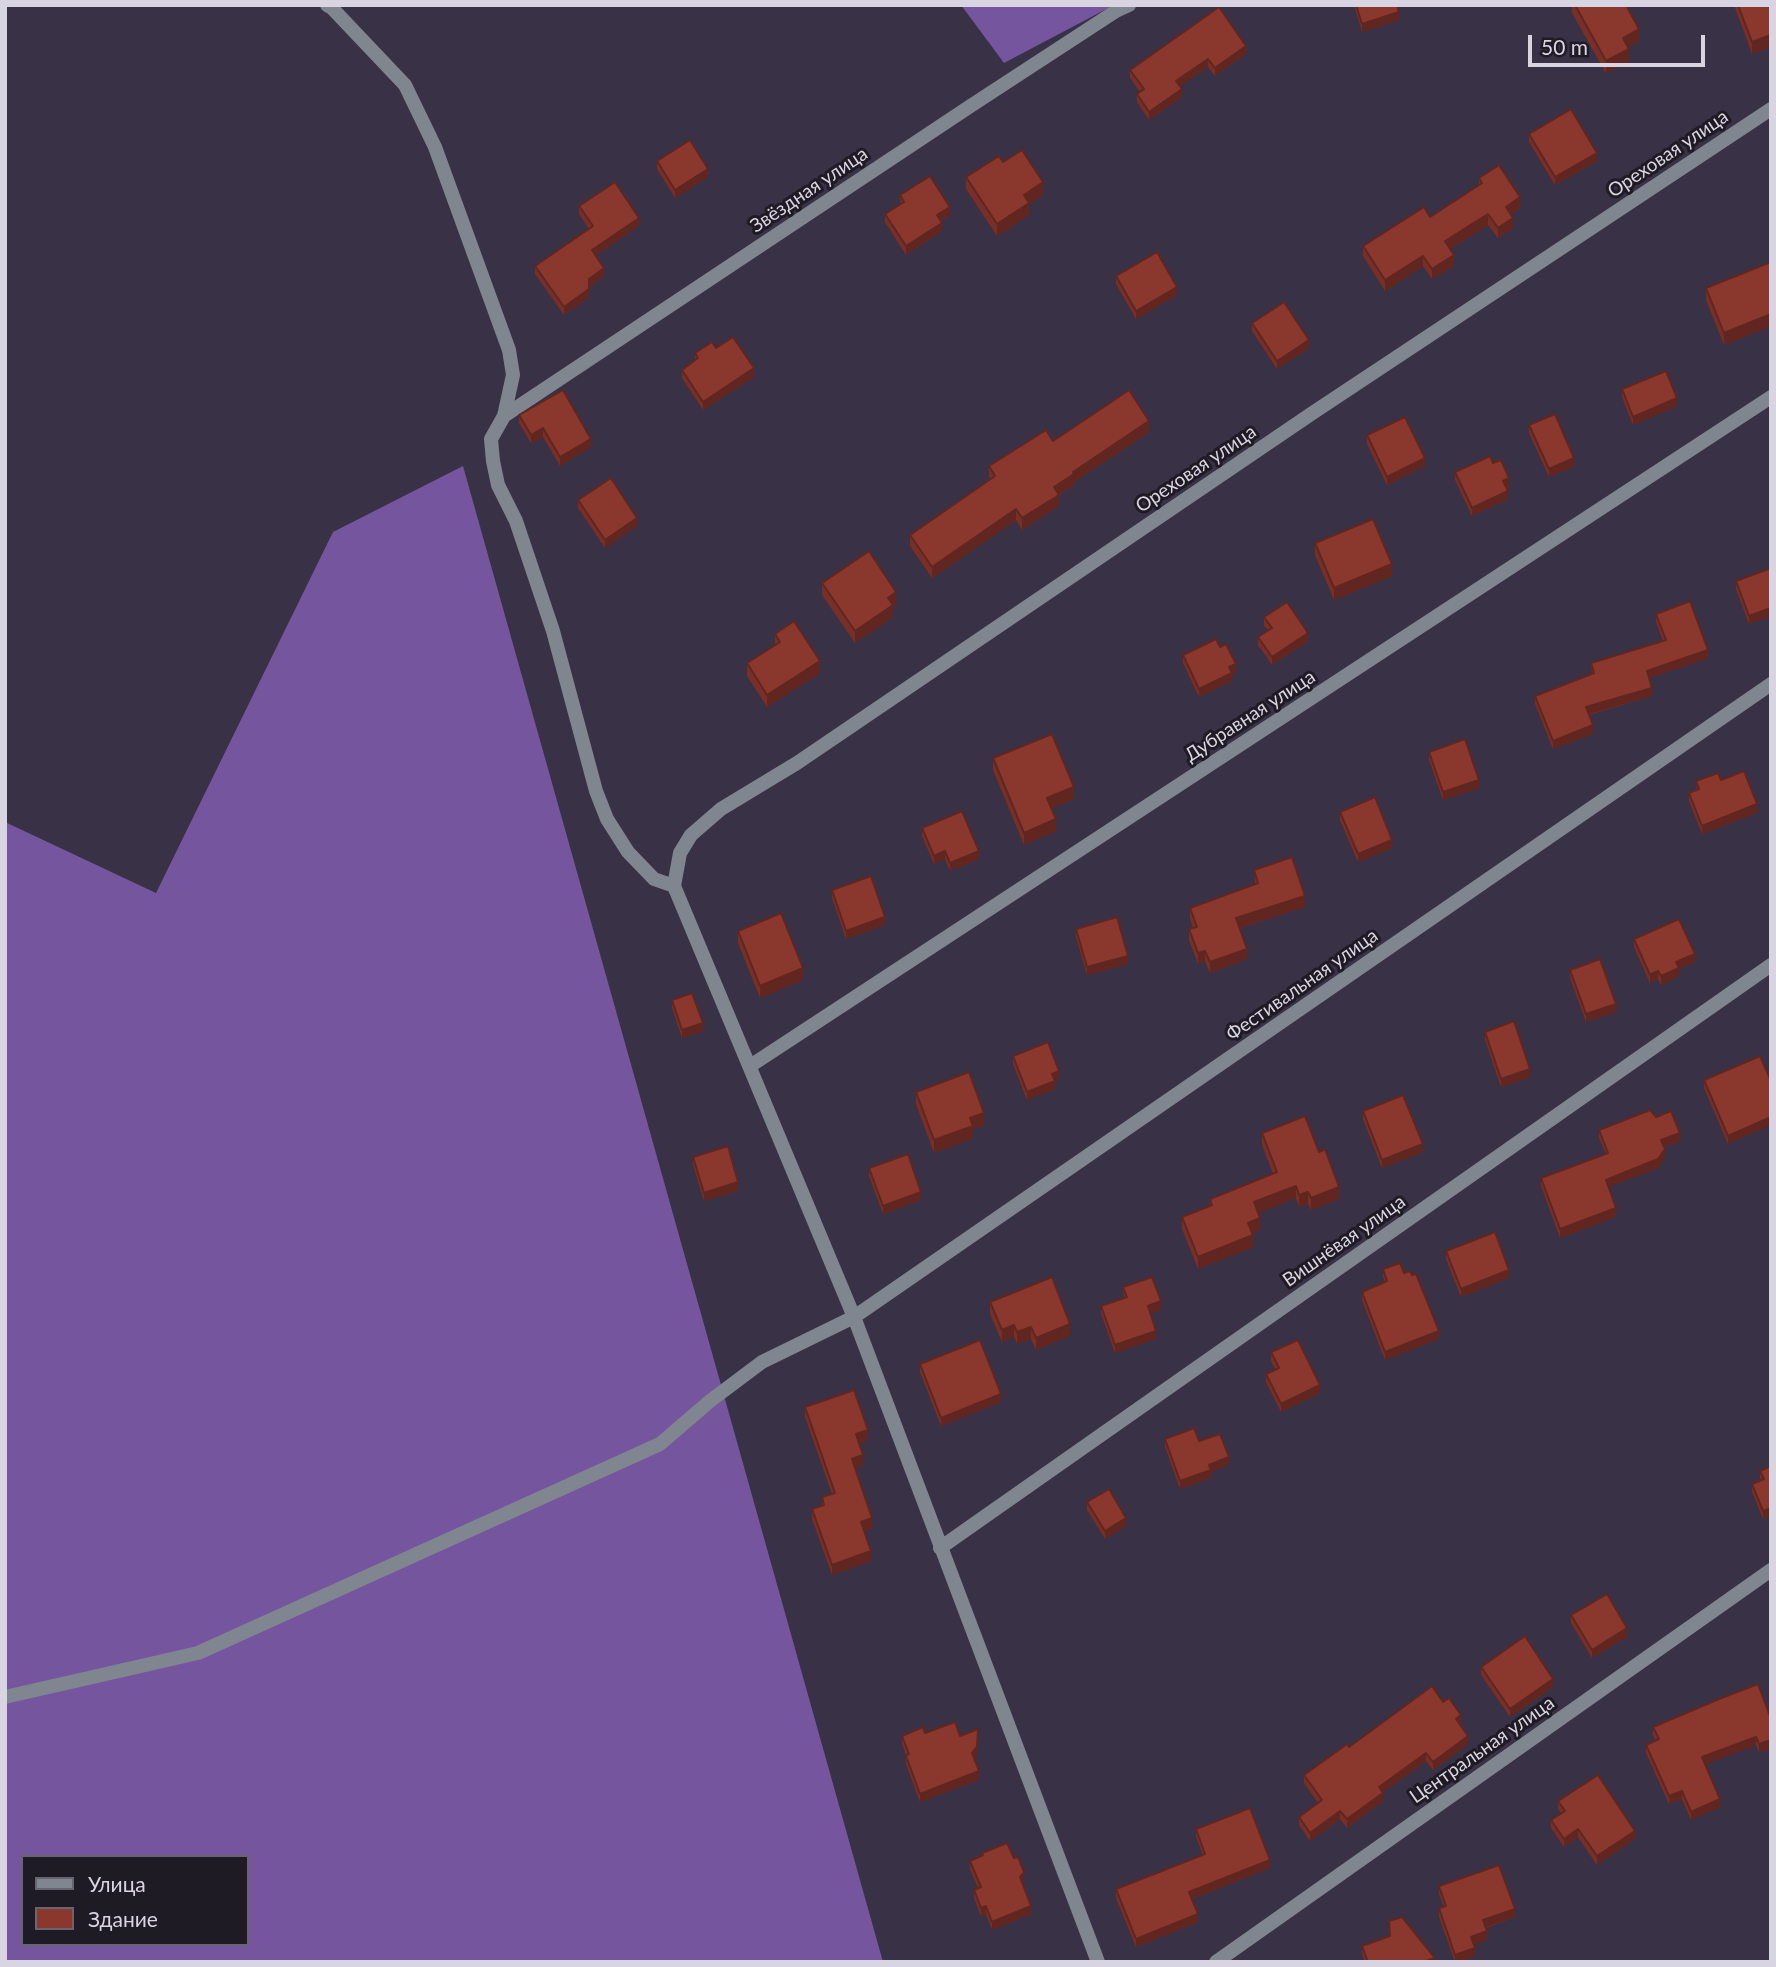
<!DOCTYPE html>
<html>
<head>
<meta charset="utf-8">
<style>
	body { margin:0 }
	#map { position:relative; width:1776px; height:1967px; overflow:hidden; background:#393146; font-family:Lato,sans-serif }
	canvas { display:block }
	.frame { position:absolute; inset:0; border:7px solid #d9d4e1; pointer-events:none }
	.legend { position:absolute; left:21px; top:1855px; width:228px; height:91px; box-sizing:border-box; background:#1f1b25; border:2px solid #696570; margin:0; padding:9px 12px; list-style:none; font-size:21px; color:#d9d4e1 }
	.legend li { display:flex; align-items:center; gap:14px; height:35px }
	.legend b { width:35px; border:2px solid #696570 }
	.scale { position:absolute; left:1528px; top:35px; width:177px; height:32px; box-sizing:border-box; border:4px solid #d9d4e1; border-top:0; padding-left:9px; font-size:21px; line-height:24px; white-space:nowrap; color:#d9d4e1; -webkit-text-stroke:5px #1f1b25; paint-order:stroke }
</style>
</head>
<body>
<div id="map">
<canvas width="1776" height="1967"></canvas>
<div class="frame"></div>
<ul class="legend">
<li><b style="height:9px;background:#808690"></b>Улица</li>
<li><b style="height:19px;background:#8a372d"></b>Здание</li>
</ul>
<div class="scale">50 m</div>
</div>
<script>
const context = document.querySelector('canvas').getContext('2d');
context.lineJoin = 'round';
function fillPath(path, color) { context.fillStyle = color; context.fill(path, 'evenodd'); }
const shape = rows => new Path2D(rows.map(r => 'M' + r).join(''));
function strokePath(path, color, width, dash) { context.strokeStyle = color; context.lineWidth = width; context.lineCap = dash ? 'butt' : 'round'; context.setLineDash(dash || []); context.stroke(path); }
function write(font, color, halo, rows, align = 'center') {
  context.font = font + ' Lato,sans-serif'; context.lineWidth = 6; context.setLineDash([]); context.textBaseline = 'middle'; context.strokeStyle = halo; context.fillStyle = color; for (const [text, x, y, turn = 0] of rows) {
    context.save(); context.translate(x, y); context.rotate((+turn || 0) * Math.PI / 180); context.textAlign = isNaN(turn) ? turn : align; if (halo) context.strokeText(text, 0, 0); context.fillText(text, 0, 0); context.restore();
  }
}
fillPath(shape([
	[961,5,1114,5,1004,63],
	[463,466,883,1962,5,1962,5,822,156,893,333,532],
	[23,1857,247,1857,247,1944,23,1944]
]), '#75559e');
strokePath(shape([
	[327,5,332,8,405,85,435,147,509,350,513,375,504,416],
	[674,886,680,853,691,835,721,809,797,763,1314,412,1771,109],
	[750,1066,1771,397],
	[940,1548,1771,965],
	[5,1697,198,1653,660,1444,710,1401,762,1362,854,1317,1771,684],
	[1098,1962,854,1317,674,886,654,879,628,852,607,819,596,791,553,631,516,521,498,485,493,461,491,439,504,416,972,105,1116,11,1129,5],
	[1216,1962,1771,1570]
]), '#808690', 14);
fillPath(shape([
	[1354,5,1397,5,1399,20,1362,32],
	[1572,5,1626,5,1639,41,1628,47,1629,61,1606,73,1572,13],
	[1734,5,1771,5,1771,47,1752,54],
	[1246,54,1215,76,1208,67,1180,86,1182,97,1149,120,1137,102,1137,94,1140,92,1130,78,1130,70],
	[1529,134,1597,161,1555,185,1529,142],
	[657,161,708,177,675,198,657,169],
	[1003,162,1043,195,1029,204,1029,215,997,236,966,189,966,177],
	[1479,178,1520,208,1511,214,1513,228,1498,238,1488,225,1450,249,1454,266,1432,279,1423,266,1385,291,1363,256,1363,246,1430,217,1479,186],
	[900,195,950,215,941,221,942,231,906,255,885,222,885,214,901,204],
	[579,206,639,226,595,256,604,276,589,287,589,297,564,315,535,274,535,266,589,229,579,214],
	[1771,262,1771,326,1724,345,1706,300,1706,288],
	[1116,276,1177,295,1136,319,1116,284],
	[1252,323,1309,348,1277,369,1252,331],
	[716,348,754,377,703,410,682,378,682,370,695,361,695,353],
	[1622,389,1677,406,1633,425,1622,397],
	[519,415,591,447,560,466,543,437,531,443,519,423],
	[1529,425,1574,466,1549,477,1529,433],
	[1149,432,1074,482,1074,485,1059,495,1059,506,1022,530,1016,520,932,578,910,546,910,535,991,479,989,477,989,466,1053,441],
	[1367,435,1425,466,1387,485,1367,444],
	[1493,463,1509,486,1506,488,1508,499,1472,516,1455,480,1455,472],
	[578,500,637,526,605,548,578,508],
	[1315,543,1392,576,1334,600,1315,555],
	[1771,568,1771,616,1749,624,1736,589,1736,581],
	[822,583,896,604,893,607,893,617,855,643,822,595],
	[1656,614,1708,658,1649,678,1652,696,1589,715,1593,734,1553,749,1535,704,1535,696,1592,674,1591,663,1663,641,1656,622],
	[1264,617,1308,641,1272,665,1258,645,1258,637,1268,630,1264,626],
	[775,634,820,673,767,707,747,676,747,663,775,646],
	[1220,647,1236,672,1232,674,1232,681,1199,697,1183,663,1183,655],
	[1429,752,1479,788,1443,800,1429,760],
	[993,758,1074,799,1052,808,1056,831,1024,845,993,770],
	[1721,780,1757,813,1702,834,1689,801,1689,793,1697,790,1696,781],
	[1340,812,1392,848,1358,862,1340,820],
	[922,828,979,859,950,871,945,859,934,864,922,836],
	[1254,870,1305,907,1240,928,1247,959,1210,973,1205,961,1198,964,1189,940,1189,929,1193,928,1190,918,1190,908,1255,884],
	[832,890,885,925,846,939,832,898],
	[1076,929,1128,964,1087,975,1076,937],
	[738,931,803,980,760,998,738,943],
	[1634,939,1695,962,1679,969,1679,976,1661,985,1658,979,1650,983,1634,947],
	[1570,970,1616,1012,1586,1022,1570,978],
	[672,1000,703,1031,682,1038,672,1008],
	[1485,1032,1530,1077,1501,1087,1485,1040],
	[1013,1056,1059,1079,1055,1081,1055,1089,1027,1100,1013,1064],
	[1760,1056,1728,1144,1704,1088,1704,1080],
	[916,1092,984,1125,973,1129,973,1138,934,1153,916,1104],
	[1363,1111,1423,1152,1382,1168,1363,1119],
	[1599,1130,1680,1141,1664,1147,1665,1157,1658,1168,1608,1187,1616,1217,1560,1238,1541,1186,1541,1178,1606,1154,1599,1138],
	[1262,1133,1319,1152,1339,1199,1311,1210,1308,1204,1299,1207,1296,1198,1258,1213,1260,1230,1252,1233,1253,1247,1198,1269,1182,1229,1182,1217,1210,1206,1210,1199,1273,1174,1262,1145],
	[693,1157,738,1191,704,1201,693,1165],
	[869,1168,921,1200,883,1214,869,1176],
	[1446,1251,1509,1278,1461,1297,1446,1259],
	[1383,1269,1404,1273,1439,1339,1385,1360,1362,1300,1362,1292,1385,1282,1383,1277],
	[1123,1287,1161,1310,1150,1313,1156,1339,1115,1353,1101,1314,1101,1306,1124,1298],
	[990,1302,1070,1336,1036,1350,1031,1339,1017,1344,1014,1337,1002,1342,990,1314],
	[1271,1352,1320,1393,1281,1412,1266,1382,1266,1374,1275,1369,1271,1361],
	[920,1364,1001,1402,941,1426,920,1372],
	[805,1407,868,1440,859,1443,863,1465,855,1468,872,1528,864,1531,871,1561,832,1575,812,1519,812,1509,822,1506,822,1497,832,1494,805,1417],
	[1165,1439,1199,1441,1229,1465,1211,1472,1211,1478,1180,1489,1165,1447],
	[1771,1466,1771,1516,1763,1519,1752,1492,1752,1484,1760,1480,1760,1471],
	[1087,1502,1126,1526,1105,1539,1087,1510],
	[1571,1615,1627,1637,1592,1658,1571,1623],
	[1481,1667,1553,1687,1510,1717,1481,1675],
	[1443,1702,1461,1723,1460,1724,1468,1744,1433,1770,1426,1761,1383,1792,1383,1801,1347,1828,1340,1819,1310,1841,1299,1825,1299,1817,1318,1803,1304,1783,1304,1775,1349,1747],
	[1771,1719,1771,1748,1759,1752,1756,1745,1705,1764,1720,1807,1691,1820,1682,1799,1669,1804,1646,1753,1646,1745,1656,1741,1653,1735,1653,1727],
	[925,1733,960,1736,977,1755,974,1758,979,1780,920,1802,906,1764,906,1755,902,1744,902,1736],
	[1558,1801,1635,1839,1597,1865,1578,1837,1564,1847,1551,1828,1551,1820,1561,1813,1558,1809],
	[1196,1829,1270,1868,1192,1899,1198,1922,1136,1947,1116,1898,1116,1889,1203,1855,1196,1837],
	[982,1853,1024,1880,1022,1882,1031,1914,992,1930,986,1914,981,1916,974,1898,974,1890,978,1888,970,1869,970,1861,982,1856],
	[1439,1886,1515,1917,1486,1928,1487,1940,1474,1944,1475,1956,1460,1962,1455,1962,1439,1917,1439,1908,1444,1907,1439,1894],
	[1389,1921,1435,1962,1365,1962,1362,1954,1362,1946,1390,1936]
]), '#772f27');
fillPath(shape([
	[1399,12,1399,20,1362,32,1362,24],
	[1639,29,1639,41,1623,50,1623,38],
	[1771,35,1771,47,1752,54,1752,42],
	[1246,46,1246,54,1215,76,1215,68],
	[1629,49,1629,61,1606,73,1606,61],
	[1208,59,1208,67,1176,89,1176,81],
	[1182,89,1182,97,1149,120,1149,112],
	[1597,153,1597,161,1555,185,1555,177],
	[708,169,708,177,675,198,675,190],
	[1043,182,1043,195,1029,204,1029,215,997,236,997,224,1024,195],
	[1520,197,1520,208,1506,217,1506,207],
	[950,207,950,215,937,223,937,215],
	[1488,214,1488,225,1445,252,1445,241],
	[639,218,639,226,592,258,592,250],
	[1513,218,1513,228,1498,238,1498,228],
	[942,223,942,231,906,255,906,246],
	[1454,255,1454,266,1432,279,1432,269],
	[1423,256,1423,266,1385,291,1385,280],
	[604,268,604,276,589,287,589,279],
	[1177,287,1177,295,1136,319,1136,311],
	[589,289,589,297,564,315,564,307],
	[1771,314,1771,326,1724,345,1724,333],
	[1309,340,1309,348,1277,369,1277,361],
	[754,368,754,377,703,410,703,402],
	[1677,398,1677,406,1633,425,1633,417],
	[1149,421,1149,432,1074,482,1074,485,1054,498,1054,487,1073,472],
	[543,428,543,437,531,443,531,435],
	[591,439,591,447,560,466,560,457],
	[1425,458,1425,466,1387,485,1387,477],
	[1574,458,1574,466,1549,477,1549,469],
	[1509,478,1509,486,1503,489,1503,481],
	[1508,491,1508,499,1472,516,1472,508],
	[1059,495,1059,506,1022,530,1022,518],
	[1016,509,1016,520,932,578,932,567],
	[637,518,637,526,605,548,605,540],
	[1392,564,1392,576,1334,600,1334,588],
	[896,592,896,604,893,607,893,617,855,643,855,631,888,598],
	[1771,608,1771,616,1749,624,1749,616],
	[1308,633,1308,641,1272,665,1272,657],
	[1708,650,1708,658,1647,679,1647,671],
	[820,661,820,673,767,707,767,695],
	[1236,664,1236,672,1232,674,1232,681,1199,697,1199,689,1229,667],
	[1652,688,1652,696,1586,715,1586,707],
	[1593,725,1593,734,1553,749,1553,741],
	[1479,780,1479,788,1443,800,1443,792],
	[1074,787,1074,799,1047,810,1047,798],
	[1757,804,1757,813,1702,834,1702,826],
	[1056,819,1056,831,1024,845,1024,833],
	[1392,840,1392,848,1358,862,1358,854],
	[945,851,945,859,934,864,934,856],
	[979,851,979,859,950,871,950,863],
	[1305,896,1305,907,1236,929,1236,918],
	[885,917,885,925,846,939,846,931],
	[1247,949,1247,959,1210,973,1210,962],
	[1205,951,1205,961,1198,964,1198,953],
	[1695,954,1695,962,1679,969,1679,976,1661,985,1661,976,1676,962],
	[1128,956,1128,964,1087,975,1087,967],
	[803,968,803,980,760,998,760,986],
	[1658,971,1658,979,1650,983,1650,975],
	[1616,1004,1616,1012,1586,1022,1586,1014],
	[703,1023,703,1031,682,1038,682,1030],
	[1530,1069,1530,1077,1501,1087,1501,1079],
	[1059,1071,1059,1079,1052,1082,1052,1074],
	[1055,1081,1055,1089,1027,1100,1027,1092],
	[984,1113,984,1125,973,1129,973,1138,934,1153,934,1140,970,1118],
	[1771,1117,1771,1125,1728,1144,1728,1136],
	[1680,1133,1680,1141,1661,1148,1661,1140],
	[1423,1144,1423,1152,1382,1168,1382,1160],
	[1665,1149,1665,1157,1658,1168,1606,1188,1606,1180],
	[738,1182,738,1191,704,1201,704,1193],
	[1296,1186,1296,1198,1254,1215,1254,1202],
	[1339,1187,1339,1199,1311,1210,1311,1198],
	[921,1192,921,1200,883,1214,883,1206],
	[1308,1192,1308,1204,1299,1207,1299,1195],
	[1616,1208,1616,1217,1560,1238,1560,1229],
	[1260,1218,1260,1230,1248,1235,1248,1223],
	[1253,1235,1253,1247,1198,1269,1198,1257],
	[1509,1270,1509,1278,1461,1297,1461,1289],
	[1161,1301,1161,1310,1148,1314,1148,1306],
	[1070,1324,1070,1336,1036,1350,1036,1338],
	[1014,1325,1014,1337,1002,1342,1002,1330],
	[1031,1327,1031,1339,1017,1344,1017,1332],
	[1156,1331,1156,1339,1115,1353,1115,1345],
	[1439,1331,1439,1339,1385,1360,1385,1352],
	[1320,1385,1320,1393,1281,1412,1281,1404],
	[1001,1394,1001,1402,941,1426,941,1418],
	[868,1430,868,1440,856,1444,856,1434],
	[863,1455,863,1465,852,1469,852,1459],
	[1229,1457,1229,1465,1211,1472,1211,1478,1180,1489,1180,1481,1209,1465],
	[1771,1508,1771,1516,1763,1519,1763,1511],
	[872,1518,872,1528,861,1532,861,1522],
	[1126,1518,1126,1526,1105,1539,1105,1531],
	[871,1551,871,1561,832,1575,832,1565],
	[1627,1628,1627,1637,1592,1658,1592,1650],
	[1553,1679,1553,1687,1510,1717,1510,1709],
	[1461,1715,1461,1723,1456,1727,1456,1719],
	[978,1729,977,1755,972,1761,972,1753],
	[1468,1736,1468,1744,1433,1770,1433,1762],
	[1756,1737,1756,1745,1702,1766,1702,1757],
	[1771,1740,1771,1748,1759,1752,1759,1744],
	[1426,1753,1426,1761,1379,1795,1379,1787],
	[979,1771,979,1780,920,1802,920,1794],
	[1682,1791,1682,1799,1669,1804,1669,1796],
	[1383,1793,1383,1801,1347,1828,1347,1819],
	[1720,1799,1720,1807,1691,1820,1691,1812],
	[1340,1811,1340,1819,1310,1841,1310,1833],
	[1578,1829,1578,1837,1564,1847,1564,1839],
	[1635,1831,1635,1839,1597,1865,1597,1856],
	[1270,1860,1270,1868,1189,1900,1189,1892],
	[1024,1872,1024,1880,1020,1885,1020,1877],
	[986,1906,986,1914,981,1916,981,1908],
	[1031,1906,1031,1914,992,1930,992,1922],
	[1515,1909,1515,1917,1483,1928,1483,1920],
	[1198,1914,1198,1922,1136,1947,1136,1939],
	[1487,1931,1487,1940,1471,1945,1471,1937],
	[1475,1948,1475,1956,1460,1962,1455,1962,1455,1955],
	[1435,1958,1435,1962,1423,1962]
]), '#612620');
const building = shape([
	[1356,5,1397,5,1399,12,1362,24,1356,5],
	[1575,5,1626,5,1639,29,1623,38,1629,49,1606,61,1575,5],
	[1738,5,1771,5,1771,35,1752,42,1738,5],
	[1219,7,1246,46,1215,68,1208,59,1176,81,1182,89,1149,112,1137,94,1144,89,1130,70,1219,7],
	[1571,109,1597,153,1555,177,1529,134,1571,109],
	[690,140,708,169,675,190,657,161,690,140],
	[1022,150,1043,182,1024,195,1029,203,997,224,966,177,999,156,1003,162,1022,150],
	[1499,165,1520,197,1506,207,1513,218,1498,228,1488,214,1445,241,1454,255,1432,269,1423,256,1385,280,1363,246,1424,207,1430,217,1482,183,1479,178,1499,165],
	[930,176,950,207,937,215,942,223,906,246,885,214,904,202,900,195,930,176],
	[615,182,639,218,592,250,604,268,589,279,589,289,564,307,535,266,593,226,579,206,615,182],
	[1157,252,1177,287,1136,311,1116,276,1157,252],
	[1771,262,1771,314,1724,333,1706,288,1771,262],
	[1284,302,1309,340,1277,361,1252,323,1284,302],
	[733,337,754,368,703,402,682,370,698,358,695,353,712,342,716,348,733,337],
	[1666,371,1677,398,1633,417,1622,389,1666,371],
	[563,390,591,439,560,457,543,428,531,435,519,415,563,390],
	[1129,390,1149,421,1073,472,1074,474,1054,487,1059,495,1022,518,1016,509,932,567,910,535,995,476,989,466,1046,430,1053,441,1129,390],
	[1555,414,1574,458,1549,469,1529,425,1555,414],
	[1405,417,1425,458,1387,477,1367,435,1405,417],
	[1490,456,1493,463,1501,460,1509,478,1503,481,1508,491,1472,508,1455,472,1490,456],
	[611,478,637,518,605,540,578,500,611,478],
	[1373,519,1392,564,1334,588,1315,543,1373,519],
	[869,551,896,592,888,598,893,605,855,631,822,583,869,551],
	[1771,568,1771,608,1749,616,1736,581,1771,568],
	[1690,601,1708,650,1647,671,1652,688,1586,707,1593,725,1553,741,1535,696,1594,673,1591,663,1666,640,1656,614,1690,601],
	[1287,602,1308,633,1272,657,1258,637,1272,628,1264,617,1287,602],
	[794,621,820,661,767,695,747,663,780,642,775,634,794,621],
	[1216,639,1220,647,1226,644,1236,664,1229,667,1232,673,1199,689,1183,655,1216,639],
	[1052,734,1074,787,1047,798,1056,819,1024,833,993,758,1052,734],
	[1465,739,1479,780,1443,792,1429,752,1465,739],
	[1744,771,1757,804,1702,826,1689,793,1699,789,1696,781,1718,773,1721,780,1744,771],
	[1375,797,1392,840,1358,854,1340,812,1375,797],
	[962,811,979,851,950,863,945,851,934,856,922,828,962,811],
	[1292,857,1305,896,1236,918,1247,949,1210,962,1205,951,1198,953,1189,929,1197,927,1190,908,1258,883,1254,870,1292,857],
	[871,876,885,917,846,931,832,890,871,876],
	[781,913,803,968,760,986,738,931,781,913],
	[1117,917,1128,956,1087,967,1076,929,1117,917],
	[1679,919,1695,954,1676,962,1679,968,1661,976,1658,971,1650,975,1634,939,1679,919],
	[1600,959,1616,1004,1586,1014,1570,970,1600,959],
	[692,993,703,1023,682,1030,672,1000,692,993],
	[1514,1021,1530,1069,1501,1079,1485,1032,1514,1021],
	[1048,1042,1059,1071,1052,1074,1055,1081,1027,1092,1013,1056,1048,1042],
	[1760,1056,1771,1081,1771,1117,1728,1136,1704,1080,1760,1056],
	[969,1072,984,1113,970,1118,973,1126,934,1140,916,1092,969,1072],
	[1403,1095,1423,1144,1382,1160,1363,1111,1403,1095],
	[1650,1110,1656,1117,1671,1111,1680,1133,1661,1140,1665,1149,1658,1159,1606,1180,1616,1208,1560,1229,1541,1178,1608,1153,1599,1130,1650,1110],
	[1305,1116,1319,1152,1325,1149,1339,1187,1311,1198,1308,1192,1299,1195,1296,1186,1254,1202,1260,1218,1248,1223,1253,1235,1198,1257,1182,1217,1212,1205,1210,1199,1277,1172,1262,1133,1305,1116],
	[728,1146,738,1182,704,1193,693,1157,728,1146],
	[908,1154,921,1192,883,1206,869,1168,908,1154],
	[1495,1232,1509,1270,1461,1289,1446,1251,1495,1232],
	[1400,1263,1404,1273,1410,1271,1412,1275,1416,1274,1439,1331,1385,1352,1362,1292,1387,1281,1383,1269,1400,1263],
	[1052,1277,1070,1324,1036,1338,1031,1327,1017,1332,1014,1325,1002,1330,990,1302,1052,1277],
	[1152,1277,1161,1301,1148,1306,1156,1331,1115,1345,1101,1306,1127,1297,1123,1287,1152,1277],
	[980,1340,1001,1394,941,1418,920,1364,980,1340],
	[1298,1340,1320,1385,1281,1404,1266,1374,1279,1368,1271,1352,1298,1340],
	[854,1390,868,1430,856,1434,863,1455,852,1459,872,1518,861,1522,871,1551,832,1565,812,1509,824,1505,822,1497,835,1493,805,1407,854,1390],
	[1194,1428,1199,1441,1220,1434,1229,1457,1209,1465,1211,1470,1180,1481,1165,1439,1194,1428],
	[1771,1466,1771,1508,1763,1511,1752,1484,1764,1479,1760,1471,1771,1466],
	[1109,1489,1126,1518,1105,1531,1087,1502,1109,1489],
	[1607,1594,1627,1628,1592,1650,1571,1615,1607,1594],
	[1525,1636,1553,1679,1510,1709,1481,1667,1525,1636],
	[1758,1684,1771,1719,1771,1740,1759,1744,1756,1737,1702,1757,1720,1799,1691,1812,1682,1791,1669,1796,1646,1745,1659,1739,1653,1727,1719,1699,1758,1684],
	[1432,1686,1443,1702,1449,1698,1461,1715,1456,1719,1468,1736,1433,1762,1426,1753,1379,1787,1383,1793,1347,1819,1340,1811,1310,1833,1299,1817,1322,1800,1304,1775,1347,1744,1349,1747,1432,1686],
	[955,1722,960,1736,978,1729,977,1747,972,1753,979,1771,920,1794,906,1756,909,1754,902,1736,923,1727,925,1733,955,1722],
	[1598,1775,1635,1831,1597,1856,1578,1829,1564,1839,1551,1820,1565,1811,1558,1801,1598,1775],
	[1250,1808,1270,1860,1189,1892,1198,1914,1136,1939,1116,1889,1205,1854,1196,1829,1250,1808],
	[1007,1843,1014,1858,1018,1857,1024,1872,1020,1877,1031,1906,992,1922,986,1906,981,1908,974,1890,981,1887,970,1861,983,1855,982,1853,1007,1843],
	[1499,1865,1515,1909,1483,1920,1487,1931,1471,1937,1475,1948,1455,1955,1439,1908,1446,1906,1439,1886,1499,1865],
	[1402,1917,1435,1958,1423,1962,1368,1962,1362,1946,1390,1936,1389,1921,1402,1917]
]);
fillPath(building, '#8a372d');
strokePath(building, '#612620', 2);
write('19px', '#d9d4e1', '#1f1b25', [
	["Ореховая улица",1668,154,-34],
	["Звёздная улица",809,190,-34],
	["Ореховая улица",1196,469,-34],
	["Дубравная улица",1250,716,-33],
	["Фестивальная улица",1302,985,-35],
	["Вишнёвая улица",1344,1241,-35],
	["Центральная улица",1482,1750,-35]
]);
</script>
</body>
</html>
